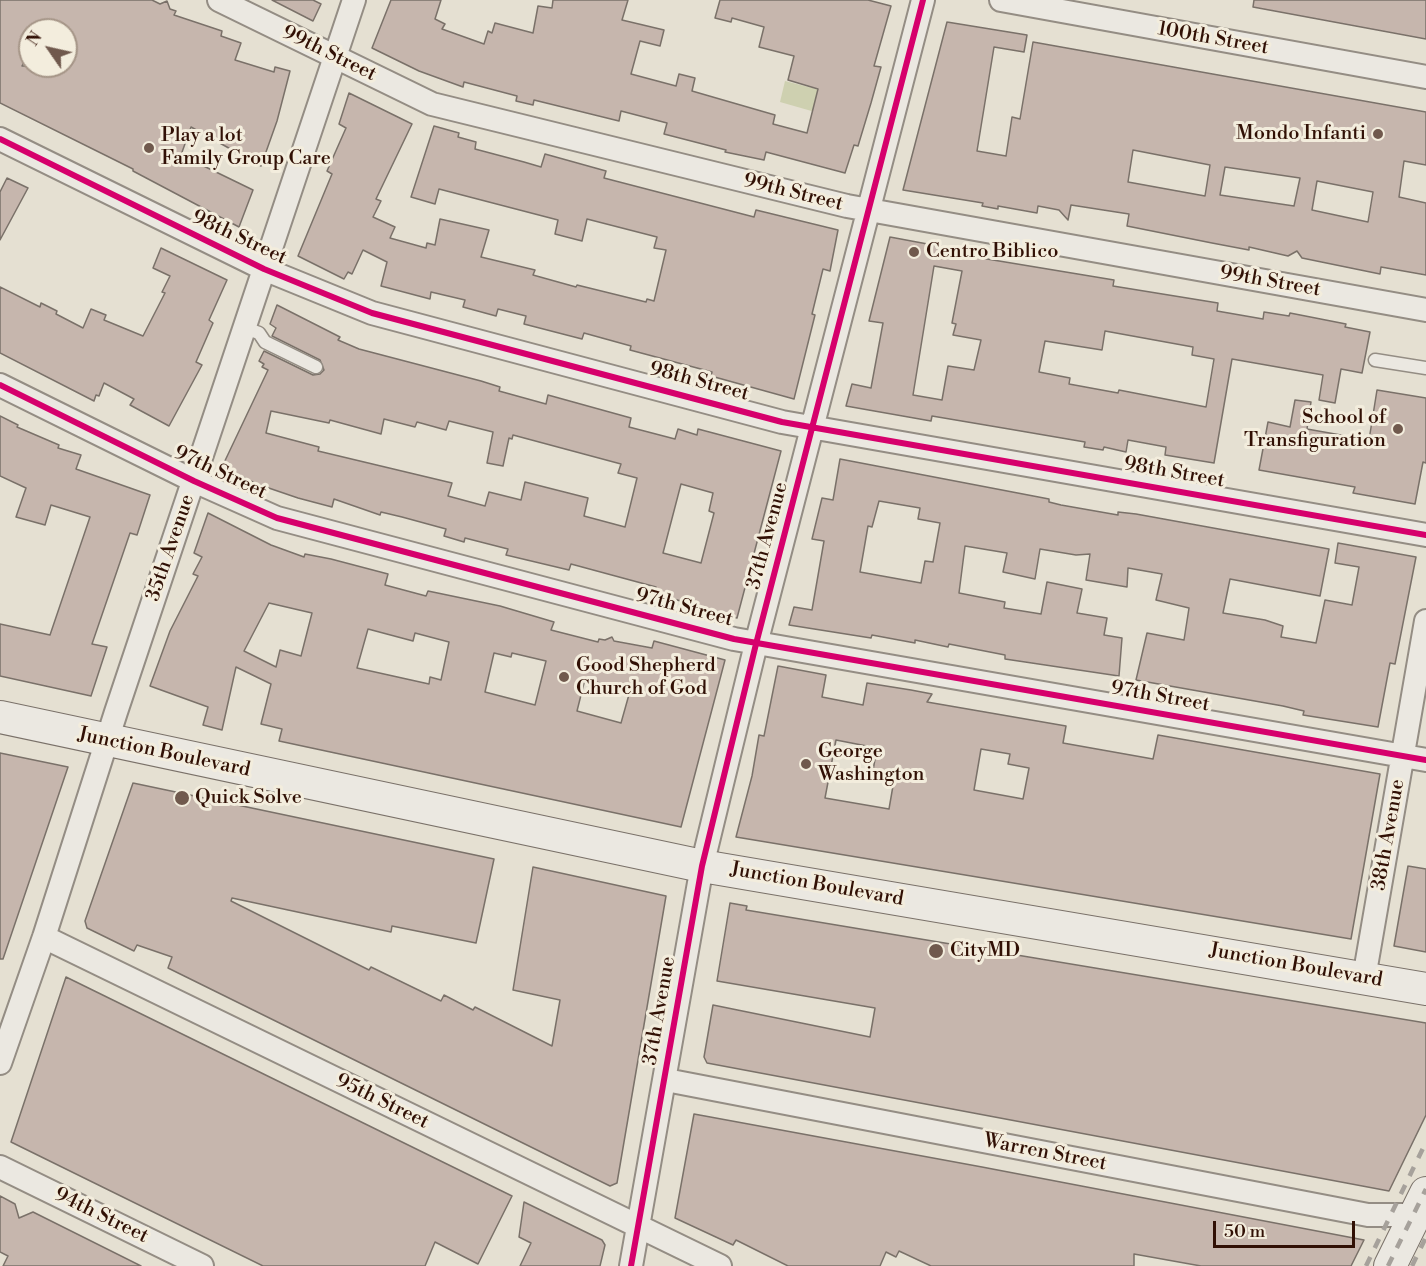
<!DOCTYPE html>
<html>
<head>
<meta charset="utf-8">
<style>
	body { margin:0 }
	#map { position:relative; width:1426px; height:1266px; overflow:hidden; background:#e5e0d2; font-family:"Libre Bodoni",serif }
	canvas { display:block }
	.north { position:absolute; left:18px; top:18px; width:60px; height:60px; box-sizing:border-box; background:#f3eddd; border:2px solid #a59587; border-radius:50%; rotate:304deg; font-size:16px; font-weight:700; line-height:24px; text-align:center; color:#311005 }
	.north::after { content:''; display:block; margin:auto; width:21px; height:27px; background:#70594d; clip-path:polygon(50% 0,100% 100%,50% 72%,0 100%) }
	.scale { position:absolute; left:1213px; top:1221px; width:142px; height:27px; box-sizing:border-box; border:3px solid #311005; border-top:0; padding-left:8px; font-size:18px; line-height:21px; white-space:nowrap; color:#311005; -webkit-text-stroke:4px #f3eddd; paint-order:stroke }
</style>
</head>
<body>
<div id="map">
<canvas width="1426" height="1266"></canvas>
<div class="north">N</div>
<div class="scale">50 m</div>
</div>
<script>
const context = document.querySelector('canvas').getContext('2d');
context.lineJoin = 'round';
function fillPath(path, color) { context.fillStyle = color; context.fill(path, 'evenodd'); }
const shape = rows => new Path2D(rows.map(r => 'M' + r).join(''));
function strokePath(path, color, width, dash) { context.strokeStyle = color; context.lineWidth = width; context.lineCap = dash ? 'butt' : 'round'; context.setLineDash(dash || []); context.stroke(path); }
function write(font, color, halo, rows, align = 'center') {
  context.font = font + ' "Libre Bodoni",serif'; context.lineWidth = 6; context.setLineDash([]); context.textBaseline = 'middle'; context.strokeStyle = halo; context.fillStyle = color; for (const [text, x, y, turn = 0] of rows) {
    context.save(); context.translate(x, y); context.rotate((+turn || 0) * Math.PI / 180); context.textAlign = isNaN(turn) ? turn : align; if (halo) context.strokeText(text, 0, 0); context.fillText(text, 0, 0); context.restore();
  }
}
fillPath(shape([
	[785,81,871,103,864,126,780,102]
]), '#ced0b0');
const building = shape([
	[0,0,152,0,160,4,167,1,170,9,176,11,174,15,222,31,221,36,241,43,235,60,274,72,275,67,290,71,277,121,261,166,191,127,181,155,253,190,239,227,133,171,133,169,0,103,0,0],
	[30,30,66,30,66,66,22,66,30,50,30,30],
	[272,0,313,0,321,4,313,21,272,0],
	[391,0,441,0,435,19,445,24,442,29,484,44,488,31,492,33,495,23,533,33,538,6,552,8,553,0,628,0,622,20,664,30,660,46,640,41,631,74,676,86,679,74,695,78,692,91,775,115,773,124,807,133,818,89,788,80,794,56,759,47,764,27,732,18,731,22,715,18,720,0,868,0,891,6,874,66,881,67,871,103,858,146,854,145,845,173,766,152,764,160,725,152,726,150,664,134,667,123,621,111,619,121,534,100,533,105,516,101,517,96,464,82,463,87,419,71,372,48,391,0],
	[1254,0,1426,0,1426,39,1253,7,1254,0],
	[947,22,1027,35,1024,52,994,47,977,151,1006,156,1012,117,1020,119,1033,42,1426,112,1426,165,1404,161,1399,197,1426,203,1426,275,1381,267,1380,274,1302,258,1297,251,1288,256,1249,247,1249,250,1212,243,1127,226,1129,214,1071,205,1068,220,1059,210,1038,206,1037,213,998,206,998,209,982,206,983,203,903,190,947,22],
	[1133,150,1210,165,1205,196,1128,182,1133,150],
	[1225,167,1300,178,1294,206,1220,195,1225,167],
	[1317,181,1373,192,1368,222,1312,210,1317,181],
	[349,93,412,124,376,199,381,201,373,217,395,227,390,238,426,248,427,243,435,245,440,219,489,230,481,257,535,270,533,275,576,287,577,285,646,302,647,299,654,301,666,250,654,248,657,237,587,219,582,241,555,234,558,220,439,189,435,204,411,197,434,126,459,133,458,137,476,142,475,149,524,162,541,167,545,154,606,171,604,178,754,217,756,210,838,230,830,271,823,269,812,314,815,315,794,399,711,376,712,372,630,350,631,346,584,333,582,339,524,324,526,316,498,309,496,316,463,307,465,300,431,292,430,299,381,286,387,262,363,250,352,274,348,272,344,279,298,256,332,174,327,171,346,128,339,124,349,93],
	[7,178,28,188,0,240,0,192,7,178],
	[890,237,965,251,964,253,981,258,1114,280,1113,286,1218,303,1217,311,1263,319,1264,312,1289,316,1290,313,1346,324,1345,327,1370,332,1362,373,1341,369,1335,403,1319,400,1323,375,1232,359,1214,463,1165,455,1166,447,1128,440,1126,452,1104,447,1103,450,1084,447,1085,442,1009,429,932,416,931,421,846,406,852,384,871,388,883,323,869,321,890,237],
	[934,266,962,271,952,323,956,324,953,335,981,340,974,370,948,366,942,400,913,395,934,266],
	[1105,331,1193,347,1192,355,1214,359,1206,407,1119,390,1118,393,1069,384,1070,378,1039,372,1045,341,1102,350,1105,331],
	[161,248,227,280,209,320,213,323,196,362,202,365,169,426,130,405,134,399,104,383,99,396,96,395,94,401,0,353,0,287,40,307,41,303,57,311,56,314,83,328,91,309,106,315,104,320,143,336,165,293,162,292,170,276,153,268,161,248],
	[277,305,340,337,338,340,359,349,481,381,500,387,499,391,546,404,548,395,566,400,631,418,629,427,675,439,678,429,697,435,698,429,781,451,737,618,654,593,656,587,571,564,569,570,506,555,508,549,465,538,464,542,444,536,446,529,402,517,381,512,380,515,334,499,332,507,298,498,257,484,222,467,268,370,262,367,264,364,259,361,264,351,313,375,320,374,324,370,320,360,272,336,276,328,270,324,277,305],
	[271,411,329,423,330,420,381,434,384,419,415,427,417,422,446,430,449,421,493,432,487,463,503,466,509,438,512,439,513,435,621,464,618,473,637,478,625,527,584,516,588,498,525,482,521,500,489,492,485,506,448,496,452,483,318,451,319,447,266,433,271,411],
	[681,484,713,493,709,511,714,513,701,563,663,553,681,484],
	[1377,390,1426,398,1426,463,1423,462,1415,504,1353,493,1355,487,1259,470,1268,422,1290,427,1295,400,1311,402,1307,429,1369,440,1377,390],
	[0,416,18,425,17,427,59,445,58,448,81,455,76,469,150,495,137,535,130,533,92,644,107,647,91,696,0,676,0,624,50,635,90,517,51,505,45,525,16,517,26,488,0,476,0,416],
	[840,459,1049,499,1049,502,1061,505,1118,515,1118,512,1136,514,1329,549,1320,596,1230,579,1223,613,1265,620,1283,626,1281,637,1316,643,1325,600,1352,605,1359,567,1335,563,1338,543,1416,557,1395,664,1390,663,1378,727,1303,715,1304,711,1283,706,1136,680,1147,633,1184,640,1189,608,1156,600,1162,574,1128,568,1127,587,1086,580,1090,554,1076,555,1040,549,1035,579,1003,572,1007,553,965,546,959,593,1005,602,1004,608,1041,614,1047,582,1082,589,1077,613,1107,618,1104,635,1122,638,1119,676,1005,659,1005,655,949,644,948,647,915,640,915,643,872,635,871,638,789,625,794,607,812,610,824,541,812,539,822,498,833,500,840,459],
	[879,501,920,508,918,519,940,523,933,562,925,561,921,583,860,572,868,526,872,527,879,501],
	[208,513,271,545,304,557,305,554,331,559,388,574,385,585,426,596,428,591,500,606,554,622,551,630,598,642,599,639,605,640,612,637,614,641,652,648,654,641,725,660,681,827,279,741,282,729,261,724,271,684,236,667,222,730,203,725,208,707,150,686,170,631,198,576,193,574,202,557,194,553,208,513],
	[269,603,312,613,301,656,280,650,276,667,244,651,269,603],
	[368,629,413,641,415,633,449,642,441,680,430,677,429,684,357,668,368,629],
	[494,653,511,657,512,653,546,661,535,705,485,692,494,653],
	[585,679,630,691,621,723,577,711,585,679],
	[778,666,826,675,822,697,863,705,867,683,911,690,932,694,927,702,1066,726,1063,743,1153,759,1158,735,1380,774,1351,939,736,837,752,776,759,735,764,736,778,666],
	[836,740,877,748,872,776,894,780,889,809,825,798,836,740],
	[981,749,1010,754,1008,764,1029,768,1023,799,974,790,981,749],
	[0,753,68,767,3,959,0,959,0,753],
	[133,783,494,859,476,943,392,926,391,932,232,898,231,901,369,970,371,967,441,1001,444,995,473,1010,475,1007,552,1046,560,1000,513,990,533,867,666,896,617,1183,610,1186,168,968,172,957,137,945,134,951,87,928,85,921,133,783],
	[1408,866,1426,869,1426,952,1394,946,1408,866],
	[730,903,747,906,746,910,1426,1023,1426,1115,1389,1191,707,1063,704,1057,713,1005,870,1037,875,1008,717,981,730,903],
	[66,977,512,1196,478,1264,435,1242,425,1266,263,1266,11,1142,66,977],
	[694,1114,982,1167,1364,1240,1351,1266,1201,1266,1134,1254,1134,1266,931,1266,899,1251,896,1257,886,1252,880,1266,788,1266,736,1240,733,1245,675,1218,694,1114],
	[0,1196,15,1204,19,1218,33,1212,141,1266,3,1266,8,1256,0,1252,0,1196],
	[524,1202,602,1240,605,1245,600,1266,520,1266,531,1243,519,1237,524,1202]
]);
fillPath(building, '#c6b6ad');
strokePath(building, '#7a7169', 1.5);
const lane = shape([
	[245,328,259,333,265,342,316,367],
	[1375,360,1426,368]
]);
const street = shape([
	[219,0,432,104,847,206,1426,310],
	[1001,0,1426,77],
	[0,139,264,269,372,313,782,422,1426,535],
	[0,385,194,481,277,518,734,639,1426,760],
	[44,937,720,1266],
	[1364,978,1426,621],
	[0,1063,44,937,116,712,354,0],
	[666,1080,1368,1215,1426,1215],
	[0,1167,202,1266],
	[631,1266,702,866,756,644,923,0]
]);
const secondary = shape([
	[0,717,702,866,1426,989],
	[1390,1266,1426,1193]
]);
strokePath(lane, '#948d84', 15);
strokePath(street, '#948d84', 26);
strokePath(secondary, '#7a7169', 34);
strokePath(lane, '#ebe8e1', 12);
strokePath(street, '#ebe8e1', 22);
strokePath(secondary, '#ebe8e1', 32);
strokePath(shape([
	[1366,1266,1426,1142],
	[1388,1266,1426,1189],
	[1412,1266,1426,1237]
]), '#a6a19b', 4.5, [10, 10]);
strokePath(shape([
	[0,139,264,269,372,313,782,422,1426,535],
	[0,385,194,481,277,518,734,639,1426,760],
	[631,1266,702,866,756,644,923,0]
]), '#d6006c', 6);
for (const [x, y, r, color] of [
	[1378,134,6,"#70594d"],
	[149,148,6,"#70594d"],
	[914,252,6,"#70594d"],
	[1398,429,6,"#70594d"],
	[564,677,6,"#70594d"],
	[806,764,6,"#70594d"],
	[182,798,8,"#70594d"],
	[936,951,8,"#70594d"]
]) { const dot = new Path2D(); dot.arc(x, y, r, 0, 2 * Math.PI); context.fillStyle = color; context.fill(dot); strokePath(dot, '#f3eddd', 2); }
write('20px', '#311005', '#f3eddd', [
	["100th Street",1213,39,10],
	["99th Street",329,54,26],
	["99th Street",793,193,14],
	["98th Street",239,238,25],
	["99th Street",1270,282,10],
	["98th Street",699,382,15],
	["97th Street",220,473,25],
	["98th Street",1174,473,10],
	["37th Avenue",768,536,-75],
	["35th Avenue",171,548,-71],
	["97th Street",684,608,15],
	["97th Street",1160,697,10],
	["Junction Boulevard",164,753,12],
	["38th Avenue",1389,835,-80],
	["Junction Boulevard",817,885,10],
	["Junction Boulevard",1296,966,10],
	["37th Avenue",660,1011,-80],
	["95th Street",382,1102,26],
	["Warren Street",1045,1153,11],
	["94th Street",101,1216,26]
]);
write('20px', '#311005', '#f3eddd', [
	["Mondo Infanti",1366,134,"right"],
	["Play a lot",161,136],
	["Family Group Care",161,159],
	["Centro Biblico",926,252],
	["School of",1386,418,"right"],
	["Transfiguration",1386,441,"right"],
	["Good Shepherd",576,666],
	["Church of God",576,689],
	["George",818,752],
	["Washington",818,775],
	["Quick Solve",195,798],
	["CityMD",950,951]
], 'left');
</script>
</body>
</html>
